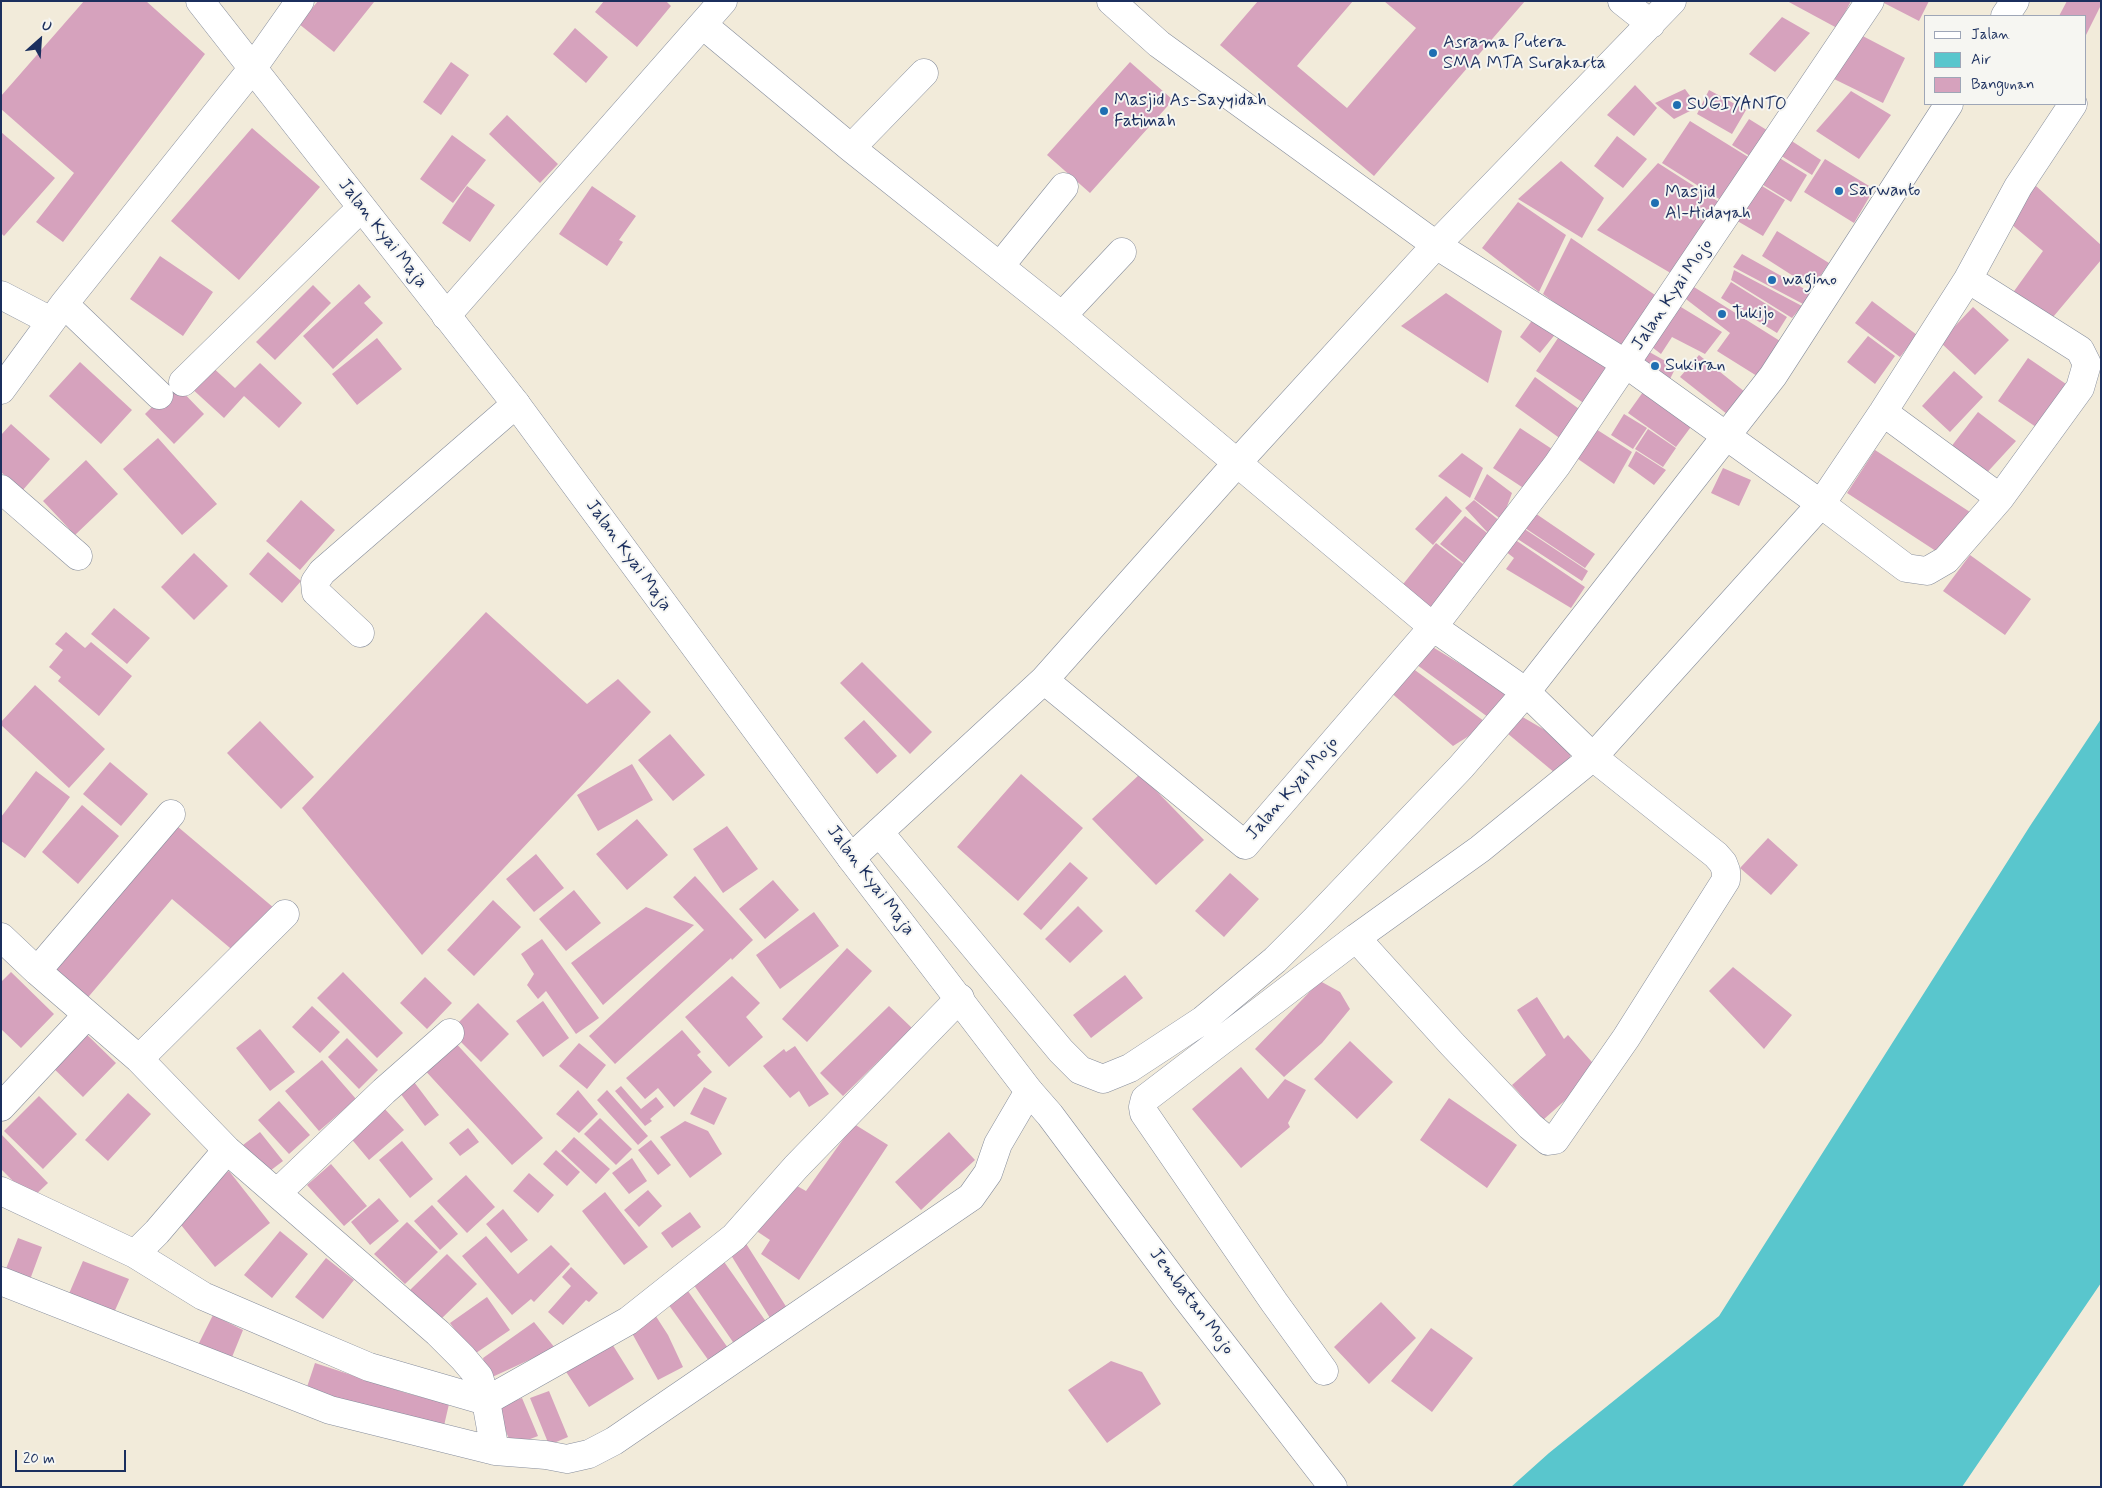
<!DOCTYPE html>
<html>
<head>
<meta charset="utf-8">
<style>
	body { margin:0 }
	#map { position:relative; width:2102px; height:1488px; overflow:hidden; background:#f2ebda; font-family:Mynerve,sans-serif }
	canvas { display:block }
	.frame { position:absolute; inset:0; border:2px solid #1b2f5e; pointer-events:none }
	.legend { position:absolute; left:1924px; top:15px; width:162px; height:90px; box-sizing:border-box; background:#f6f6f2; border:1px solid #9ea6b7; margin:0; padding:6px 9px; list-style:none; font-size:15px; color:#1b2f5e }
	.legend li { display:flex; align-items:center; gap:10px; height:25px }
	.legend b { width:25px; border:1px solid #9ea6b7 }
	.north { position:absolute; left:15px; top:15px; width:50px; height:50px; -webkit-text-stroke:4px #f6f6f2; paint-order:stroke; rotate:26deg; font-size:14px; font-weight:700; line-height:20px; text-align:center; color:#1b2f5e }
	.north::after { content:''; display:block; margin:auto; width:18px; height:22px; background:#1b2f5e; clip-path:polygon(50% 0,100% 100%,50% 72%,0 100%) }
	.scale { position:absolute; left:15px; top:1450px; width:111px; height:22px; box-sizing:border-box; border:2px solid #1b2f5e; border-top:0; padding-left:6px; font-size:15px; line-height:18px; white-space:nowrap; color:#1b2f5e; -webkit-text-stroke:4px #f6f6f2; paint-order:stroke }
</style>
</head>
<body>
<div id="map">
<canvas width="2102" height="1488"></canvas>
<div class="frame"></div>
<ul class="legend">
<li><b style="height:6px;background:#fff"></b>Jalan</li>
<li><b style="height:14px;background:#59c6cd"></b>Air</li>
<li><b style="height:14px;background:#d6a2bd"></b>Bangunan</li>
</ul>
<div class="north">U</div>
<div class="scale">20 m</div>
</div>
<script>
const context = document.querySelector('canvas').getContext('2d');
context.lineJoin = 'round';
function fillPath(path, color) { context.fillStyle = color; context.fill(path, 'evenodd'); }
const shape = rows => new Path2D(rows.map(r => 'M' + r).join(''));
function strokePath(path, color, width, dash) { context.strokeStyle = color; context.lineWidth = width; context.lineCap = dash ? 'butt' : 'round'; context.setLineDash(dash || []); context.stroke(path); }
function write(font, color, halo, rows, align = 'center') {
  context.font = font + ' Mynerve,sans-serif'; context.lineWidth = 4; context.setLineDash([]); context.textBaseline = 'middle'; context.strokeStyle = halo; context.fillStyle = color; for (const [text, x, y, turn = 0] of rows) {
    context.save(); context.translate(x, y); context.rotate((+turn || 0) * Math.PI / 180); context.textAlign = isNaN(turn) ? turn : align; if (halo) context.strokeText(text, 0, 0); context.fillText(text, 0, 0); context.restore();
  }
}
fillPath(shape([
	[2101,719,2101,1283,1962,1487,1511,1487,1549,1453,1719,1316,2030,826]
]), '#59c6cd');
fillPath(shape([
	[84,1,146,1,205,54,63,242,36,222,74,173,1,109,1,96],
	[318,1,373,1,374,2,334,52,299,24],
	[604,1,666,1,671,6,637,47,595,12],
	[1258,1,1353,1,1297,66,1347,108,1416,28,1384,1,1525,1,1374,176,1220,45],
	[1787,1,1851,1,1837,28],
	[1885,1,1929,1,1919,21,1884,3],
	[2067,1,2101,1,2101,5,2086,35,2086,16,2059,16],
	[1782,17,1810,33,1775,72,1749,54],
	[575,28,608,57,586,83,553,54],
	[1855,32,1905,58,1883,103,1832,78],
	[451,62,469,75,441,115,423,102],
	[1130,62,1173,100,1090,193,1047,155],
	[1635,85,1657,108,1634,136,1607,115],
	[1685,89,1698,107,1674,119,1655,103],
	[1709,90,1746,110,1732,134,1697,114],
	[1851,91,1891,115,1859,159,1816,131],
	[507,115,558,164,540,183,489,134],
	[1749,119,1778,137,1761,163,1732,145],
	[1690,121,1753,160,1727,204,1662,163],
	[252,128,320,187,239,280,171,221],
	[1,132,55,178,4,236,1,233],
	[452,135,486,160,453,203,420,179],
	[1617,136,1647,159,1623,188,1594,166],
	[1784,136,1821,160,1812,175,1775,152],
	[1773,154,1807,175,1791,202,1755,180],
	[1825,159,1874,189,1854,223,1804,192],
	[1561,161,1604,198,1582,238,1518,199],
	[1658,163,1719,202,1674,275,1597,230],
	[1757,183,1785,200,1763,236,1734,219],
	[467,186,495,205,470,242,442,223],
	[592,186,636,216,619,240,623,242,607,266,559,234],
	[2036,186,2101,245,2101,260,2048,323,2012,294,2043,251,2004,218],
	[1518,202,1566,235,1539,292,1482,248],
	[1777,231,1829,263,1812,288,1762,256],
	[1571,238,1658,297,1618,349,1543,294],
	[1742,254,1810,292,1805,305,1733,267],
	[160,256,213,292,183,336,130,299],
	[1734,270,1802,306,1792,318,1731,280],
	[1686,282,1780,341,1757,376,1717,351,1730,333,1682,296],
	[1731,282,1787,317,1777,333,1721,298],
	[359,284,371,297,364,303,383,323,333,369,303,336],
	[313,285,331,303,275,360,256,342],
	[1446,293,1502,331,1488,383,1401,326],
	[1872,301,1917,335,1900,357,1855,323],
	[1676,304,1722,332,1705,354,1672,337,1661,354,1648,344],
	[1973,307,2009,340,1975,375,1940,342],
	[1536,315,1557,332,1540,353,1520,337],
	[1564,329,1613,362,1585,404,1536,371],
	[1868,336,1895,356,1875,384,1847,362],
	[377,338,402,369,357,405,332,374],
	[1644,349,1676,367,1668,383,1635,366],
	[1699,355,1745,392,1727,414,1680,377],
	[2028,358,2066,384,2036,427,1998,401],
	[80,362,132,410,101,444,49,396],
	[260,363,302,403,279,428,244,396,224,418,189,386,209,364,235,388],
	[1954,371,1983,397,1950,432,1922,406],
	[1535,377,1586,414,1565,442,1515,406],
	[175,384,204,414,174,444,145,414],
	[1648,385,1696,420,1676,447,1628,413],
	[1978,412,2016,441,1982,478,1947,452],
	[1624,414,1647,428,1633,449,1611,435],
	[11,424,50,459,22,491,1,472,1,435],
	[1588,424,1632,452,1614,484,1568,452],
	[1520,428,1555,451,1528,491,1493,468],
	[1648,429,1676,448,1663,467,1635,449],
	[158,438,217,504,182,535,123,469],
	[1875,450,1970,512,1942,555,1847,493],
	[1636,451,1666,470,1654,485,1628,466],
	[1462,453,1483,468,1470,498,1438,476],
	[86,460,118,494,75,535,43,501],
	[1723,468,1751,480,1739,506,1711,493],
	[1487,474,1512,493,1502,520,1474,499],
	[1446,496,1462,511,1433,545,1415,529],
	[301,500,335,530,300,570,266,541],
	[1474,500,1501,522,1489,534,1465,508],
	[1529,509,1595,554,1585,568,1519,524],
	[1465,516,1495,539,1473,570,1440,544],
	[1520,526,1588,571,1582,581,1513,536],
	[1508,535,1585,587,1571,608,1506,569,1514,558,1500,547],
	[1436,543,1472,571,1432,619,1396,593],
	[268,552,301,581,282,603,249,574],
	[194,553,228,586,194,620,161,587],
	[1970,555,2031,599,2005,635,1943,591],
	[114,608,150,638,127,664,91,634],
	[486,612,587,704,618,679,651,712,422,955,302,808],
	[66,632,85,648,91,642,132,676,99,716,58,681,61,677,49,667,63,650,55,644],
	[1426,643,1506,692,1492,720,1413,662],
	[862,662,932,732,910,754,840,683],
	[1408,665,1488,724,1453,746,1389,691],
	[35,685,105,749,69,788,1,725,1,722],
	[1514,712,1574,747,1561,778,1501,728],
	[864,720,897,756,877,774,844,738],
	[260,721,314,777,281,809,227,753],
	[670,734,705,775,673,801,638,760],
	[110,762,148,794,121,826,83,794],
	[632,764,653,800,598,831,577,795],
	[36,771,70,797,25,858,1,841,1,817],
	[1021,774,1083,828,1018,901,957,847],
	[1140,774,1204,840,1156,885,1092,819],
	[82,805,119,836,78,884,42,852],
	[637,819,668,855,627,890,596,854],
	[171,821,274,908,236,953,172,899,84,1002,45,968],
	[727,826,758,869,723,893,693,849],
	[1768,838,1798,865,1771,895,1740,868],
	[536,854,564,888,534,912,506,879],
	[1070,862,1088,878,1041,930,1023,914],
	[1230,873,1259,899,1224,937,1195,911],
	[695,876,753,940,732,960,731,958,615,1064,589,1036,704,930,673,897],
	[773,880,799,910,765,939,739,909],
	[574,890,601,923,566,951,539,919],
	[493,900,521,927,474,976,447,950],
	[1078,906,1103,931,1070,963,1045,939],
	[646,907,694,925,603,1005,571,963],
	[814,912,839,946,780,989,756,955],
	[542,939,599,1018,576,1034,546,991,538,999,527,985,534,974,521,954],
	[847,948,872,971,807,1042,782,1019],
	[1733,967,1792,1015,1764,1049,1709,991],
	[11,972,54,1014,21,1048,1,1029,1,982],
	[343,972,403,1033,377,1058,317,998],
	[1125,975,1143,998,1091,1038,1073,1015],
	[732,976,760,1003,746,1017,763,1037,729,1067,685,1017],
	[425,977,452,1003,427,1029,400,1003],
	[1320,981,1340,992,1350,1009,1322,1043,1284,1077,1255,1049],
	[1537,997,1564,1039,1568,1035,1599,1070,1543,1120,1512,1085,1546,1055,1517,1010],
	[543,1001,569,1038,543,1057,516,1021],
	[478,1003,509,1034,481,1062,450,1031],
	[312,1006,340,1032,320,1053,292,1027],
	[889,1006,912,1028,843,1096,820,1073],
	[79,1027,116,1063,83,1097,46,1061],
	[260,1029,295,1072,270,1091,236,1048],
	[682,1030,701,1052,697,1055,712,1072,674,1107,658,1088,645,1099,626,1078],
	[347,1038,378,1070,359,1089,328,1057],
	[452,1039,543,1138,512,1165,421,1066],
	[1350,1041,1393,1082,1357,1119,1314,1079],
	[579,1043,606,1065,587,1089,559,1066],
	[795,1046,829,1094,809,1107,799,1091,790,1098,763,1066,784,1049,786,1052],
	[322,1060,356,1099,319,1131,285,1091],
	[1241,1067,1268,1099,1285,1079,1306,1090,1288,1123,1290,1127,1241,1168,1192,1109],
	[411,1078,439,1115,425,1126,397,1089],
	[621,1086,641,1109,656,1097,664,1107,650,1119,652,1121,645,1126,615,1091],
	[704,1087,727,1098,714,1125,690,1114],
	[578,1090,598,1114,579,1133,556,1114],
	[607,1090,648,1136,638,1145,597,1100],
	[128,1093,151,1114,108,1161,85,1140],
	[39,1096,77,1134,43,1169,4,1131],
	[1449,1098,1517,1145,1487,1188,1420,1140],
	[279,1101,310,1135,289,1154,258,1120],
	[383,1107,404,1130,369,1160,349,1136],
	[600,1118,632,1149,616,1165,584,1134],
	[685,1121,708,1131,722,1154,690,1178,660,1137],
	[854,1124,888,1145,799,1280,761,1254,770,1240,749,1226,790,1182,806,1191],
	[468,1128,479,1142,460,1156,449,1143],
	[260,1132,283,1161,266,1174,243,1145],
	[949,1132,975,1160,921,1210,895,1182],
	[1,1134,48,1183,31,1199,1,1169],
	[574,1137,610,1169,596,1184,561,1151],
	[651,1140,671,1165,658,1175,638,1150],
	[402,1141,433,1179,410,1198,379,1160],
	[556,1150,580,1172,567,1186,543,1164],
	[632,1158,647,1181,629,1194,612,1173],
	[331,1164,367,1206,344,1226,307,1185],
	[229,1171,270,1223,215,1267,173,1215],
	[529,1173,554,1195,538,1213,513,1191],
	[466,1175,495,1207,467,1233,437,1201],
	[648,1190,662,1206,639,1227,624,1210],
	[605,1192,648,1247,624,1265,582,1211],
	[379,1198,399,1221,370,1245,351,1222],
	[432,1205,458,1234,440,1250,414,1221],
	[503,1209,528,1240,511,1253,486,1224],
	[690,1212,701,1227,672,1248,661,1233],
	[407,1222,438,1252,405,1284,374,1254],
	[280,1231,308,1254,272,1298,244,1275],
	[486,1236,518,1274,551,1245,570,1264,534,1302,531,1299,512,1315,462,1256],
	[18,1238,42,1247,28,1285,4,1274],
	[745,1242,787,1308,770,1318,729,1252],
	[447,1254,477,1284,440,1320,410,1290],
	[720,1256,767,1323,735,1345,689,1278],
	[326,1258,354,1280,323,1319,295,1297],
	[83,1261,129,1279,112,1317,68,1296],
	[571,1267,598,1293,589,1302,586,1300,563,1325,548,1312,571,1286,562,1277],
	[683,1284,728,1348,709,1361,663,1297],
	[487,1297,510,1330,473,1355,450,1323],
	[1381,1302,1416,1338,1369,1384,1334,1347],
	[650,1307,668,1335,683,1367,658,1380,628,1326],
	[213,1315,243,1330,230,1362,197,1347],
	[534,1322,555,1348,488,1379,483,1358],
	[1431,1328,1473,1358,1432,1412,1391,1381],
	[609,1339,634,1379,589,1407,563,1367],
	[1111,1361,1142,1372,1161,1404,1107,1443,1068,1390],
	[315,1363,406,1393,449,1404,443,1430,306,1390],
	[549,1391,568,1437,549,1445,530,1398],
	[522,1398,538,1436,512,1446,496,1408]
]), '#d6a2bd');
const minor = shape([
	[1111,1,1159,44,1436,245,1626,364,1821,504,1906,568,1927,571,1946,560,2000,498,2080,388,2087,364,2080,350,1968,279],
	[1622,1,1651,24],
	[2005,16,2015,1],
	[703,25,851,148,1062,316,1433,627,1526,692,1593,757,1716,855,1723,863,1726,871,1726,880,1626,1038,1555,1140,1548,1141,1530,1126,1452,1044,1356,938],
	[851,148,924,73],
	[1000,266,1064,187],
	[1,295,51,321],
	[64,304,159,395],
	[446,316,723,1],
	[1062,316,1122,252],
	[183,382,361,208],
	[1,390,64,304,252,69,300,1],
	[1883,412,2000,498],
	[1,489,78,556],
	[360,633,316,592,315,582,322,572,516,404],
	[1044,680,1245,845,1433,627,1557,465,1870,1],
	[879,832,1061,1051,1080,1070,1103,1079,1130,1068,1203,1020,1275,960,1314,921,1461,767,1526,692,1773,376,1949,104],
	[851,858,1044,680,1237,463,1436,245,1672,1],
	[1,937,37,971,139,1059,227,1150,438,1333,463,1358,479,1377,486,1401,495,1451],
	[37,971,171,814],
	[139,1059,285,914],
	[1,1107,87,1015],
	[1,1191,135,1254,203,1296,275,1327,369,1367,486,1401,628,1321,734,1237,796,1167,960,998],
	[277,1193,384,1091,450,1033],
	[135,1254,157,1232,227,1150],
	[1,1281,330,1410,495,1451,546,1455,567,1459,589,1454,614,1441,971,1197,988,1173,998,1144,1029,1091],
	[1324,1371,1274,1302,1144,1113,1143,1107,1145,1099,1356,938,1480,849,1593,757,1821,504,1883,412,1968,279,2018,187,2073,104]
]);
const major = shape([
	[200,1,516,404,851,858,1029,1091,1050,1115,1185,1296,1333,1487]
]);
strokePath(minor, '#868d9c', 29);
strokePath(major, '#868d9c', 29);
strokePath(minor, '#fff', 28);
strokePath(major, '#fff', 28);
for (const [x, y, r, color] of [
	[1433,53,5,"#1f6fb2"],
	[1677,105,5,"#1f6fb2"],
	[1104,111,5,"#1f6fb2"],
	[1839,191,5,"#1f6fb2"],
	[1655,203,5,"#1f6fb2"],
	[1772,280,5,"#1f6fb2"],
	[1722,314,5,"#1f6fb2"],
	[1655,366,5,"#1f6fb2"]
]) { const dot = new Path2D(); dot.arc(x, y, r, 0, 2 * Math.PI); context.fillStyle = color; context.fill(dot); strokePath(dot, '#f6f6f2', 2); }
write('18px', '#1b2f5e', '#f6f6f2', [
	["Asrama Putera",1443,43],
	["SMA MTA Surakarta",1443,64],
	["Masjid As-Sayyidah",1114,101],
	["Fatimah",1114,122],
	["SUGIYANTO",1687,105],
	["Sarwanto",1849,191],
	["Masjid",1665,193],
	["Al-Hidayah",1665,214],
	["wagino",1782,280],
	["Tukijo",1732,314],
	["Sukiran",1665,366]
], 'left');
write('18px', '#1b2f5e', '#f6f6f2', [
	["Jalan Kyai Maja",382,234,52],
	["Jalan Kyai Mojo",1673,295,-56],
	["Jalan Kyai Maja",628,556,54],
	["Jalan Kyai Mojo",1293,789,-49],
	["Jalan Kyai Maja",870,881,53],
	["Jembatan Mojo",1191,1302,53]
]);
</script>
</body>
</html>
